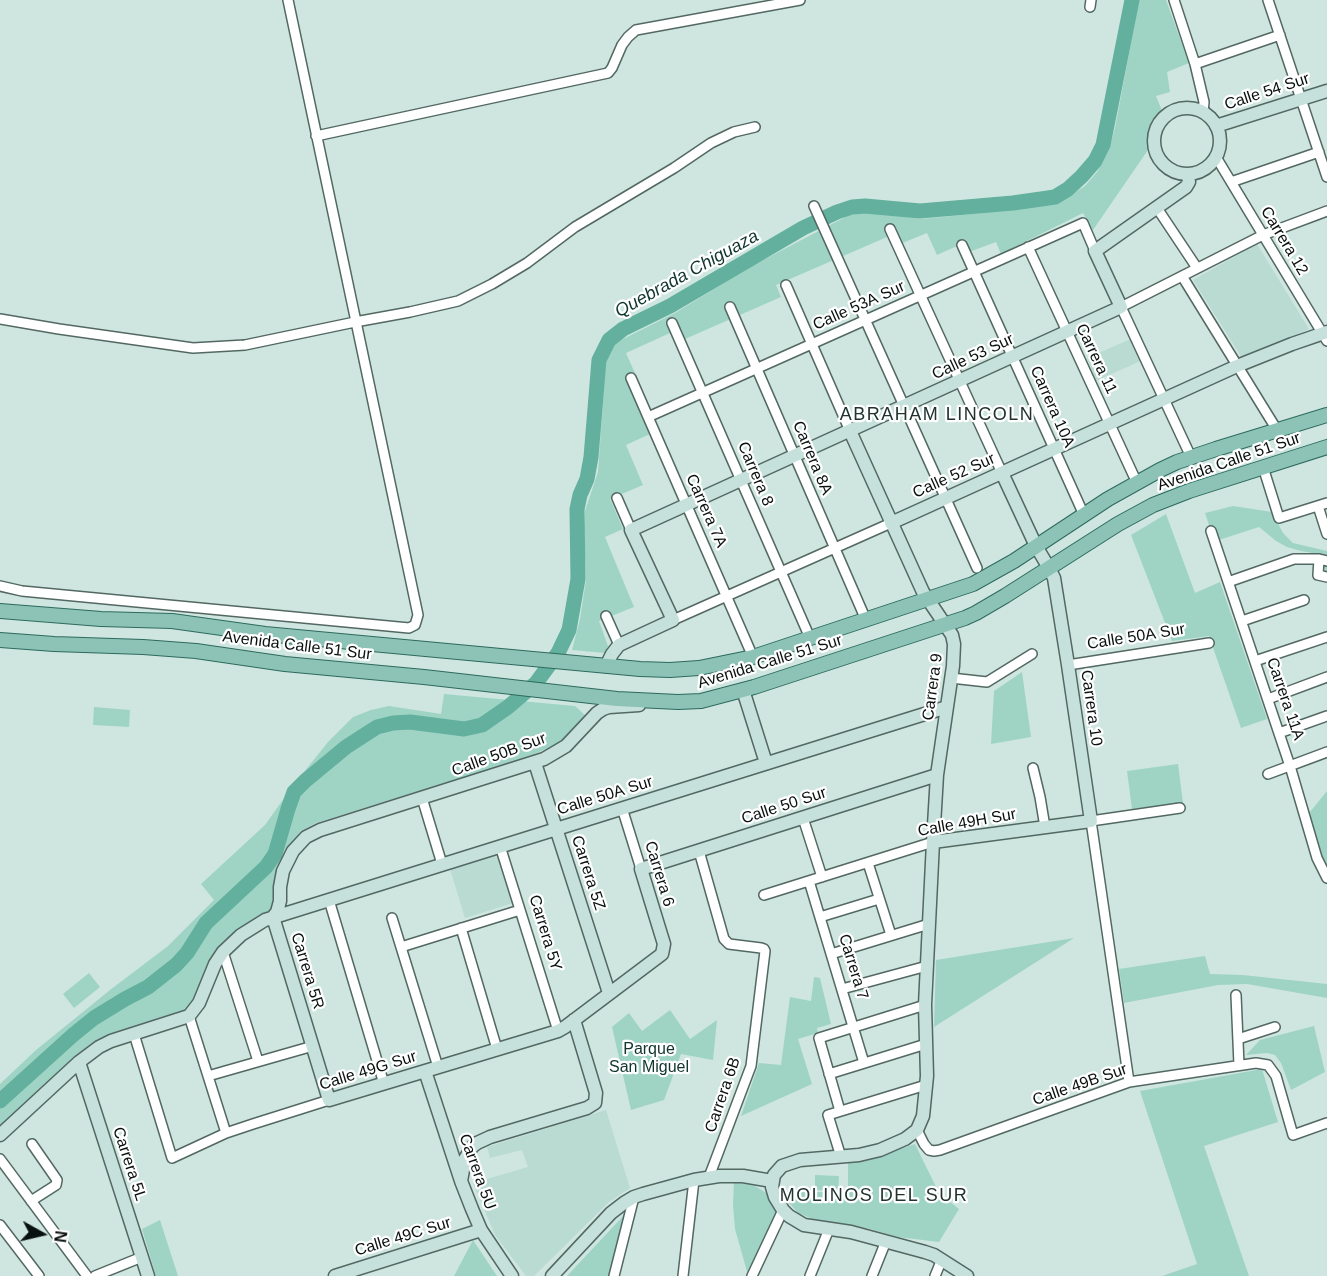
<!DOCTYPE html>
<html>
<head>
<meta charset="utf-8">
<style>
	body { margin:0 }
	#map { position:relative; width:1327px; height:1276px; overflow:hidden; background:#cee6df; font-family:Arial,sans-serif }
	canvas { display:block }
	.north { position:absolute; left:12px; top:1204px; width:60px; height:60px; -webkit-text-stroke:4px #fff; paint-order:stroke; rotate:98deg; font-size:16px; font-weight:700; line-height:24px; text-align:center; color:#09110f }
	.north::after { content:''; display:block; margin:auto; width:21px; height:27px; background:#09110f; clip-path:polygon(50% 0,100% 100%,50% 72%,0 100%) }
</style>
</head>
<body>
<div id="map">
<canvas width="1327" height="1276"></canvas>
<div class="north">N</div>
</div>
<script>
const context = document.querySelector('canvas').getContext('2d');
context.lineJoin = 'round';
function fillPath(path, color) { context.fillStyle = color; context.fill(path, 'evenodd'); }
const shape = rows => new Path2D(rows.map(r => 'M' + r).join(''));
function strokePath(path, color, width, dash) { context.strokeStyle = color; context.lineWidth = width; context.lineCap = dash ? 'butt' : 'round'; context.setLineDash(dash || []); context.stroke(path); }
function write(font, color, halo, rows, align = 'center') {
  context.font = font + ' Arial,sans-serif'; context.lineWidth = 4.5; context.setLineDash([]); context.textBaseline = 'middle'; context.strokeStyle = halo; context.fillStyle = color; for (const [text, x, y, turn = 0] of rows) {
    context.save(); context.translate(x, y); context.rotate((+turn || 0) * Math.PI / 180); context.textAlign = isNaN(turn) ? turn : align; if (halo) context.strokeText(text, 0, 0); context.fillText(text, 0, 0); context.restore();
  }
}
fillPath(shape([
	[1257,244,1309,329,1242,358,1193,280],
	[1133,338,1143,360,1096,381,1087,358],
	[498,854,513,903,465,918,450,869],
	[606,1110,630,1188,609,1202,534,1276,526,1276,495,1235,473,1183,528,1167,522,1150,490,1158,487,1147]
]), '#badbd2');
fillPath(shape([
	[1139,0,1166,0,1189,63,1167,72,1170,92,1156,96,1163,113,1156,121,1152,129,1150,137,1150,147,1093,230,1083,213,1001,254,996,242,961,255,957,246,937,255,927,233,900,244,894,234,776,285,781,297,685,339,681,328,626,353,638,380,628,384,650,434,626,445,643,485,610,499,623,529,605,537,634,607,599,621,608,646,605,653,572,650,580,619,586,580,584,529,585,511,598,472,606,360,611,350,617,342,675,313,750,267,849,215,867,212,922,219,1021,209,1060,202,1085,186,1097,172,1109,150,1115,128],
	[1233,506,1272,512,1283,533,1293,543,1327,551,1327,571,1322,566,1324,555,1301,551,1287,547,1276,541,1259,527,1219,540,1217,530,1211,531,1205,513],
	[1166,514,1195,593,1220,582,1267,719,1241,728,1209,636,1172,641,1131,535],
	[1022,672,1031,737,991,744,994,691],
	[444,694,575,706,586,716,567,736,555,745,537,753,516,761,316,823,301,831,287,850,275,904,272,910,266,915,252,922,185,1013,118,1034,0,1129,0,1084,36,1050,110,990,168,946,214,900,201,884,265,825,292,787,328,742,353,717,371,710,389,706,441,714],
	[94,707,130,710,129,727,93,725],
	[1178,764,1183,803,1132,809,1127,771],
	[1327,791,1327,869,1321,862,1313,838,1310,812],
	[1074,938,934,1027,936,960],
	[1205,956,1210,974,1243,975,1327,984,1327,998,1247,984,1218,985,1124,1003,1119,969],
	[89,973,100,987,74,1008,63,994],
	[814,977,820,978,831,1024,817,1028,818,1033,798,1039,812,1084,741,1116,759,1063,781,1065,790,997,811,1001],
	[670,1010,690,1039,717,1020,713,1060,681,1054,664,1100,631,1110,612,1027,629,1013,642,1031],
	[1314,1026,1325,1072,1291,1090,1281,1063,1275,1055,1267,1053,1246,1055,1260,1040],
	[1262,1069,1278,1122,1204,1146,1249,1276,1162,1276,1197,1264,1140,1091],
	[915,1144,939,1193,959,1209,939,1242,898,1237,870,1229,815,1220,798,1213,785,1198,782,1187,786,1191,848,1193,848,1159,885,1154],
	[815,1175,839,1176,838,1191,815,1190],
	[734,1180,755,1186,768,1194,777,1212,748,1275,735,1229,733,1205],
	[626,1213,610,1276,567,1276],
	[160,1220,178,1276,156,1276,142,1229],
	[473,1240,497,1276,454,1276]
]), '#9fd4c5');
strokePath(shape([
	[0,1101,73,1035,94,1018,125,999,148,987,176,965,187,953,206,923,266,867,275,854,288,809,294,792,305,781,346,747,377,727,393,723,410,722,464,729,482,725,508,707,536,683,558,653,569,630,578,579,577,509,580,495,587,479,591,457,599,360,609,340,623,329,670,306,803,228,837,212,852,207,865,206,920,211,1013,203,1055,197,1068,189,1082,176,1095,161,1103,145,1132,0]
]), '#62b09d', 15);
const street = shape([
	[1174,0,1195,64,1204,102,1203,112],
	[1268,0,1327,177],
	[1090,7,1091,0],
	[1195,64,1280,35],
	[316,136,608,73,612,68,622,45,628,37,636,30,800,0],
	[1216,157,1327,341],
	[1231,182,1319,152],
	[814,206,977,568],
	[1157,208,1197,268],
	[890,229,1002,473],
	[962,245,1084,515],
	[1028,247,1137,483],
	[1182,276,1277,430],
	[786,285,850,431],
	[730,307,866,620],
	[0,319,59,329,193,348,245,345,355,322,410,312,458,301,492,284,527,263,575,227,674,168,711,143,734,132,755,127],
	[672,323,810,638],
	[631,378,753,657],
	[648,417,1083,223,1095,251],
	[1191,457,1121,307,1263,235,1327,211],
	[1263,467,1279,518,1327,503],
	[617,498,631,530],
	[1318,506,1327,534],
	[1211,531,1290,766,1317,858,1327,878],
	[1319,559,1318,575,1327,577],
	[1228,582,1294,559,1319,559,1327,561],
	[0,586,22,591,409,628,415,625,418,615,288,0],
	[606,616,619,645],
	[673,620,891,523],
	[1242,621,1304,600],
	[1255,661,1327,637],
	[1068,665,1209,643],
	[951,678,987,682,1032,654],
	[1268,699,1327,677],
	[1279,733,1327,716],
	[1033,768,1040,797,1045,827],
	[1268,774,1327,752],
	[422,798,442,864],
	[622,808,641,869],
	[803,818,822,877],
	[500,846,558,1031],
	[699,851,724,939,729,944,761,948,764,949,765,951,751,1066,709,1177],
	[868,863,891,935],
	[809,881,864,1063],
	[764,895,933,842],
	[329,900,384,1084],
	[820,917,879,899],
	[392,918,438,1067],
	[461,928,497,1049],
	[401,947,520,910],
	[223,952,258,1061],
	[831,954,929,924],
	[842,989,927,966],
	[1236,995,1239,1065],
	[189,1016,226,1133],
	[134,1034,172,1158,226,1133,253,1124,329,1100],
	[1238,1039,1275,1027],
	[829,1074,926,1044],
	[208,1076,313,1046],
	[1129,1082,1091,821,1180,808],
	[840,1111,819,1038,925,1005],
	[917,1130,924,1144,929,1150,934,1151,940,1150,1129,1082,1256,1063,1268,1065,1276,1076,1293,1135,1327,1123],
	[841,1157,828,1115,926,1085],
	[0,1159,87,1276],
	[31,1201,56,1185,57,1180,32,1144],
	[0,1225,39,1276],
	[95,1276,142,1257],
	[614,1276,634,1197],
	[683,1276,694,1180],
	[752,1276,783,1210],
	[810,1276,829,1229],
	[872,1276,886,1241],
	[935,1276,942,1259]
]);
const secondary = shape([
	'1154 141a33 33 0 1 1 66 0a33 33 0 1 1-66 0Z',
	[1216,126,1327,91],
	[850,431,923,592,952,635,954,644,953,666,937,775,933,842,925,1005,927,1076,923,1116,917,1130,905,1139,880,1150,859,1155,800,1160,782,1166,774,1175,772,1187,775,1197,783,1210,789,1216,804,1225,851,1232,925,1252,934,1255,967,1276],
	[891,523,1237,366,1292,344,1327,332],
	[606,666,612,654,619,645,673,620,631,530,1121,307,1095,251,1186,187,1189,182,1188,174],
	[743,690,766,763],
	[639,705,609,707,603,709,597,713,566,746,544,759,320,830,306,837,293,851,283,871,280,887,280,901,277,912,273,917,329,1100,558,1031,565,1027,662,954,664,944,641,869,937,775],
	[535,763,609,993],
	[933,842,1091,821,1068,665,1054,578,1049,568,1036,546,1002,473],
	[79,1062,148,1276],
	[425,1071,461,1181,472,1209,481,1230,512,1276],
	[0,1135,79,1062,99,1047,111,1041,189,1016,199,1003,215,964,223,952,241,935,265,920,947,707],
	[461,1181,465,1159,472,1147,477,1143,490,1137,587,1108,595,1103,596,1093,574,1020],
	[335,1276,481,1230],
	[552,1276,611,1213,624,1203,634,1197,643,1194,694,1180,719,1176,743,1176,772,1181]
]);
const primary = shape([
	[0,611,101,619,172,621,265,634,640,669,670,670,699,668,753,657,973,584,1014,561,1108,499,1160,470,1177,462,1216,449,1327,415],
	[0,640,54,644,143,647,196,651,285,664,424,677,617,699,678,702,701,701,754,687,965,618,976,613,1005,596,1118,524,1153,505,1189,491,1327,447]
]);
strokePath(street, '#536862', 12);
strokePath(secondary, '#536862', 15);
strokePath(primary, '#2d6a5d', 16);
strokePath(street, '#fff', 9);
strokePath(secondary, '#c6e1db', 12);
strokePath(primary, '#8dc2b7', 14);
write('16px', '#09110f', '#fff', [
	["Calle 54 Sur",1267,92,-18],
	["Carrera 12",1284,241,59],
	["Calle 53A Sur",859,306,-24],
	["Calle 53 Sur",973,357,-25],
	["Carrera 11",1096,359,65],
	["Carrera 10A",1052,407,66],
	["Carrera 8A",812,458,67],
	["Avenida Calle 51 Sur",1229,462,-19],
	["Carrera 8",755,474,67],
	["Calle 52 Sur",954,476,-24],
	["Carrera 7A",706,511,66],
	["Calle 50A Sur",1136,637,-9],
	["Avenida Calle 51 Sur",297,646,7],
	["Avenida Calle 51 Sur",770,662,-17],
	["Carrera 9",933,687,-82],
	["Carrera 11A",1285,699,71],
	["Carrera 10",1091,708,82],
	["Calle 50B Sur",499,755,-20],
	["Calle 50A Sur",605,796,-17],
	["Calle 50 Sur",784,806,-18],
	["Calle 49H Sur",967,823,-10],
	["Carrera 5Z",588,873,72],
	["Carrera 6",659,874,73],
	["Carrera 5Y",545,933,73],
	["Carrera 7",853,967,73],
	["Carrera 5R",307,971,73],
	["Calle 49G Sur",368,1071,-17],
	["Calle 49B Sur",1080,1085,-19],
	["Carrera 6B",723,1095,-71],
	["Carrera 5L",129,1164,72],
	["Carrera 5U",477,1172,70],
	["Calle 49C Sur",403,1237,-17]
]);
write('16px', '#0f352d', '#fff', [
	["Parque",649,1050],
	["San Miguel",649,1068]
]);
write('italic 18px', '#10362e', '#fff', [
	["Quebrada Chiguaza",687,274,-29]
]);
context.letterSpacing = '1.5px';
write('18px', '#20332e', '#fff', [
	["ABRAHAM LINCOLN",937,415],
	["MOLINOS DEL SUR",874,1196]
]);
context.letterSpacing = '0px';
</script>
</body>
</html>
